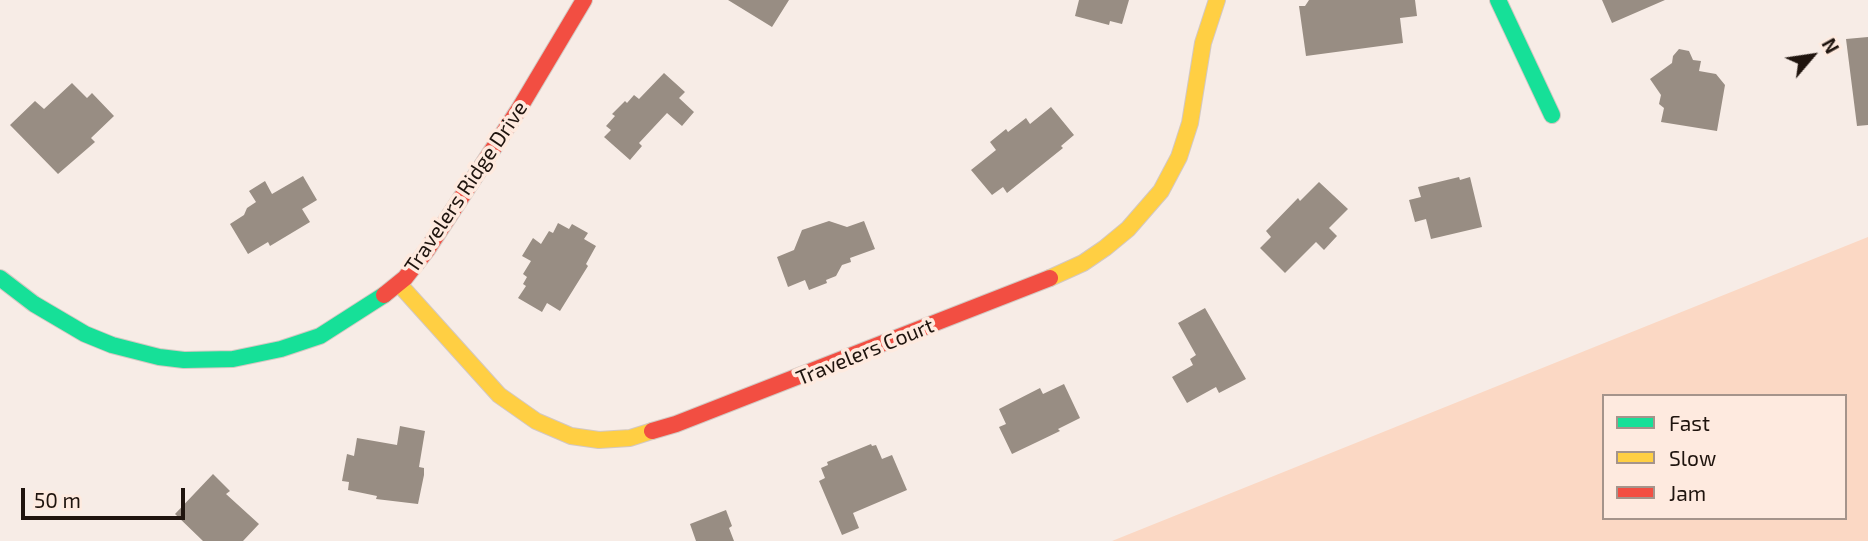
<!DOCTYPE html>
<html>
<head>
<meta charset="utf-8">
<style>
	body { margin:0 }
	#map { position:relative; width:1868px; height:541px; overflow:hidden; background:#f7ece6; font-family:"Exo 2",sans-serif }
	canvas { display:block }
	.legend { position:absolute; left:1602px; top:394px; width:245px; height:126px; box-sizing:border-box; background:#feeadf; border:2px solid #a5948b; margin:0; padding:9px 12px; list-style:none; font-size:21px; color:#1f140e }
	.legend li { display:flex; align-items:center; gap:14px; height:35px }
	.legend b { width:35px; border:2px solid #a5948b }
	.north { position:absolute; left:1777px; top:21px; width:70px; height:70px; -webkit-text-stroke:5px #feeadf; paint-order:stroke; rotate:61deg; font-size:19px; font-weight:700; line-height:28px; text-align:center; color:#1f140e }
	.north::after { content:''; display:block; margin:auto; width:24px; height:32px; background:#1f140e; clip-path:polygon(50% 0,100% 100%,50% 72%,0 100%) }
	.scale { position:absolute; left:21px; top:488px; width:164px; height:32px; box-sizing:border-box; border:4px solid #1f140e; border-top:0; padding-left:9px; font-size:21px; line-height:24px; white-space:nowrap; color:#1f140e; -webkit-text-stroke:5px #feeadf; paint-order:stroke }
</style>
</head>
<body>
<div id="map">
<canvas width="1868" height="541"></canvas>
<ul class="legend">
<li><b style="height:9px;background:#16e098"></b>Fast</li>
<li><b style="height:9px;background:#ffcf43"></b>Slow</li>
<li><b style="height:9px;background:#f24e42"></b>Jam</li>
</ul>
<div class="north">N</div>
<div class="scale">50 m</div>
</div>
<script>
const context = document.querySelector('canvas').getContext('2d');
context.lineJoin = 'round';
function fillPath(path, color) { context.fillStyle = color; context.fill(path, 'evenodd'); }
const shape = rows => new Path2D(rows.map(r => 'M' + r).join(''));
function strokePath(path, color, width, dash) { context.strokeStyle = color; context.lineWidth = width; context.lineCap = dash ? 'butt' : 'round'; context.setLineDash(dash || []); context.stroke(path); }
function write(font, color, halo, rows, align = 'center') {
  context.font = font + ' "Exo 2",sans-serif'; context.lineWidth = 7; context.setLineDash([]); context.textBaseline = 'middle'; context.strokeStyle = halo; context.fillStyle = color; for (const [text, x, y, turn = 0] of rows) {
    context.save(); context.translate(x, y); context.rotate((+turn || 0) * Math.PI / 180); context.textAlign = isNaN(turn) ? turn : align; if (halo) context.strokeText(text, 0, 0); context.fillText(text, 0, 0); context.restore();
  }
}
fillPath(shape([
	[1868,237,1868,541,1112,541],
	[1604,396,1845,396,1845,518,1604,518]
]), '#fbd8c4');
fillPath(shape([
	[728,0,789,0,772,27],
	[1079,0,1129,0,1122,24,1110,21,1109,25,1075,16],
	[1309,0,1415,0,1417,16,1400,18,1403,43,1306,56,1299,6,1305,6],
	[1602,0,1665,0,1612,23],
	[1868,37,1868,125,1857,126,1846,39],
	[1679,49,1689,51,1693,60,1701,61,1699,71,1716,74,1725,85,1717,131,1661,122,1664,108,1659,104,1661,95,1650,79,1672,63,1673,56],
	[664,73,685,92,679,98,694,112,682,126,667,113,639,143,642,146,630,160,604,137,611,130,606,126,615,116,612,114,625,101,627,103,634,95,639,99],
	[72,83,87,98,92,93,114,116,91,138,95,142,58,174,10,125,35,101,44,109],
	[1051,107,1074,135,1061,146,1063,148,1007,193,1003,187,992,195,971,170,996,150,990,142,1006,129,1008,132,1026,118,1030,124],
	[303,176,317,200,302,209,310,222,270,246,268,242,248,254,230,224,244,215,247,208,256,202,249,191,265,181,272,194],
	[1459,177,1460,180,1470,177,1482,227,1431,239,1426,219,1415,222,1409,200,1421,197,1418,187],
	[1319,182,1348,209,1329,228,1337,236,1324,250,1316,242,1285,273,1260,248,1271,237,1266,231,1298,198,1300,201],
	[829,221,847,227,864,221,875,249,850,258,851,262,842,265,836,276,826,280,827,283,809,290,805,280,788,287,777,257,794,250,802,230],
	[558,223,569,229,572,224,588,233,584,239,596,246,586,264,588,266,560,311,547,303,542,312,518,298,526,286,523,284,527,277,523,274,531,261,522,256,533,238,541,244,549,231,553,233],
	[1205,308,1246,379,1219,393,1216,387,1187,403,1172,377,1193,365,1190,359,1196,355,1178,323],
	[1064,384,1080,418,1058,429,1060,431,1012,454,999,427,1006,424,999,409,1040,388,1043,394],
	[400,426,425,431,419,467,424,468,424,475,418,504,376,499,377,496,348,490,349,482,342,481,347,454,354,456,357,438,397,445],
	[871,444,872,446,876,445,882,459,892,455,907,490,853,513,859,528,842,535,819,481,825,478,821,468,828,465,827,462],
	[213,474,230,491,226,494,259,524,243,541,203,541,175,514],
	[726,510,732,526,729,528,734,541,696,541,690,524]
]), '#988d83');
const fast = shape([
	[1498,0,1552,115],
	[0,278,34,304,85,334,112,345,159,357,184,360,233,359,281,349,320,336,384,295]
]);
const slow = shape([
	[1050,278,1083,263,1105,248,1128,229,1161,191,1179,157,1190,123,1203,43,1217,0],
	[399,284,499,395,536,421,571,436,599,440,630,438,652,431]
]);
const jam = shape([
	[384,295,405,278,427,250,519,109,584,0],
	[652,431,676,424,1050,278]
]);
strokePath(fast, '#d3c8c2', 18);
strokePath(slow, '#d3c8c2', 18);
strokePath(jam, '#d3c8c2', 18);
strokePath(fast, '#16e098', 16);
strokePath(slow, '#ffcf43', 16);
strokePath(jam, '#f24e42', 16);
write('21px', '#1f140e', '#feeadf', [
	["Travelers Ridge Drive",466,187,-56],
	["Travelers Court",865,352,-22]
]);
</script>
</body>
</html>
